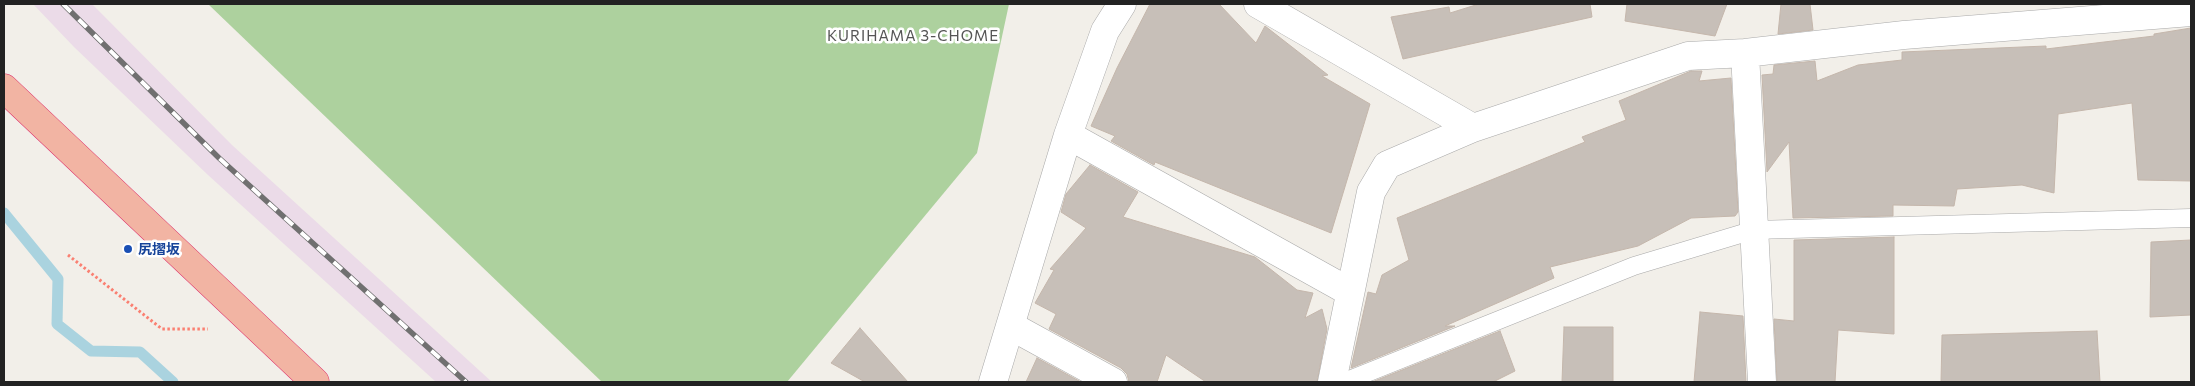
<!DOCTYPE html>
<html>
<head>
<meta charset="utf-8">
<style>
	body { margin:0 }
	#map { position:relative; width:2195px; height:386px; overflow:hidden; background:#f2efe9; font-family:Commissioner,sans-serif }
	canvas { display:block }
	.frame { position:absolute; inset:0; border:5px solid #222; pointer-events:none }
</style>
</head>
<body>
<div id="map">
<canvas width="2195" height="386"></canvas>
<div class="frame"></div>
</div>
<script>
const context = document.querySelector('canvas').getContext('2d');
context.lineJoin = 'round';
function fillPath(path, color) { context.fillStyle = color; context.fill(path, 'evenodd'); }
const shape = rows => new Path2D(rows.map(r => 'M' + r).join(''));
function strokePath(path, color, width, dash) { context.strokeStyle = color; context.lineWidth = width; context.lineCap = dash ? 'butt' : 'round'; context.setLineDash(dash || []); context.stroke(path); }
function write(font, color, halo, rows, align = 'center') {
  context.font = font + ' Commissioner,"Noto Sans JP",sans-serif'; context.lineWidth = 5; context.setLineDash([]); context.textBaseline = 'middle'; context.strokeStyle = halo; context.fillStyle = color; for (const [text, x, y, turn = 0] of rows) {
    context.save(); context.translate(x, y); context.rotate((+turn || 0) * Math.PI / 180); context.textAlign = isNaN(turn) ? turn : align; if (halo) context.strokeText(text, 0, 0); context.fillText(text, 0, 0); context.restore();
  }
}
fillPath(shape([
	[33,4,92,4,232,145,492,382,436,382,208,175,74,47]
]), '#ebdbe8');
fillPath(shape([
	[208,4,1009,4,977,153,787,382,602,382]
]), '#add19e');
strokePath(shape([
	[4,213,58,279,57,324,91,351,140,352,173,382]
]), '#aad3df', 11);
const building = shape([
	[1150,4,1219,4,1256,43,1265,26,1328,75,1322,76,1370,104,1331,233,1155,162,1154,165,1111,141,1115,136,1091,126,1117,68,1150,4],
	[1479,4,1590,4,1592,17,1403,59,1391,17,1449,7,1450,13,1479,4],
	[1627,4,1727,4,1715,36,1625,21,1627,4],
	[1781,4,1810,4,1813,30,1778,34,1781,4],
	[2191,28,2191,181,2138,180,2132,103,2058,114,2054,193,2022,185,1957,189,1954,206,1893,205,1893,216,1793,218,1789,142,1767,172,1762,75,1773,74,1774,65,1815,61,1817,81,1858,65,1902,60,1902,52,2046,46,2046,49,2154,36,2154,34,2191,28],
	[1691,71,1702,71,1699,81,1731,78,1738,212,1735,216,1691,218,1638,246,1550,267,1554,278,1445,326,1455,326,1351,368,1368,292,1376,294,1382,275,1409,260,1397,218,1585,142,1582,137,1626,120,1619,101,1691,71],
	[1090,165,1138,192,1123,217,1255,257,1297,290,1313,293,1305,318,1322,309,1327,329,1317,382,1206,382,1166,355,1157,382,1129,382,1127,374,1121,368,1049,329,1056,314,1035,303,1054,270,1050,269,1086,228,1061,212,1066,194,1090,165],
	[1894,237,1894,334,1838,330,1835,382,1777,382,1774,319,1794,321,1794,240,1894,237],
	[2191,240,2191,315,2150,317,2151,242,2191,240],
	[1700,312,1743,316,1746,382,1694,382,1700,312],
	[1564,327,1613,327,1613,382,1562,382,1564,327],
	[860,328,908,382,865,382,831,363,860,328],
	[1500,331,1515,371,1493,382,1372,382,1500,331],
	[2097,331,2100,382,1941,382,1942,335,2097,331],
	[1037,358,1081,382,1026,382,1037,358]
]);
fillPath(building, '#c7bfb8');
strokePath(building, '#c4b6ab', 1);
const service = shape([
	[1344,382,1634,266,1754,230,2191,218]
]);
const minor = shape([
	[1258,4,1473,128],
	[1745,53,1762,382],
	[1068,135,1350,292],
	[1011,326,1113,382],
	[993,382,1068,135,1105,31,1122,4],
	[1332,382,1371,192,1387,165,1473,128,1688,56,1745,53,1904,35,2191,12]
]);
const trunk = shape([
	[4,88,315,382]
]);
strokePath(service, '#a9a9a9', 19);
strokePath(minor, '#a9a9a9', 29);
strokePath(trunk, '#dc2a67', 29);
strokePath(shape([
	[68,255,162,329,208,329]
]), '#fa8072', 3, [2.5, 2.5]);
strokePath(service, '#fff', 18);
strokePath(minor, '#fff', 28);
strokePath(trunk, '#f2b4a3', 28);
const rail = shape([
	[63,4,219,158,466,382]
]);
strokePath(rail, '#707070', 5.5);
strokePath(rail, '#fff', 4, [11]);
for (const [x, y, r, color] of [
	[128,249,5,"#1a4fb4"]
]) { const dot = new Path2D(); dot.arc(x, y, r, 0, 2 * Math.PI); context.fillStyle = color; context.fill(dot); strokePath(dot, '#fff', 2); }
write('bold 14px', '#164399', '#fff', [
	["尻摺坂",138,249]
], 'left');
context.letterSpacing = '1px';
write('15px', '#555', '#fff', [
	["KURIHAMA 3-CHOME",913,36]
]);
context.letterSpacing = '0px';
</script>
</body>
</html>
